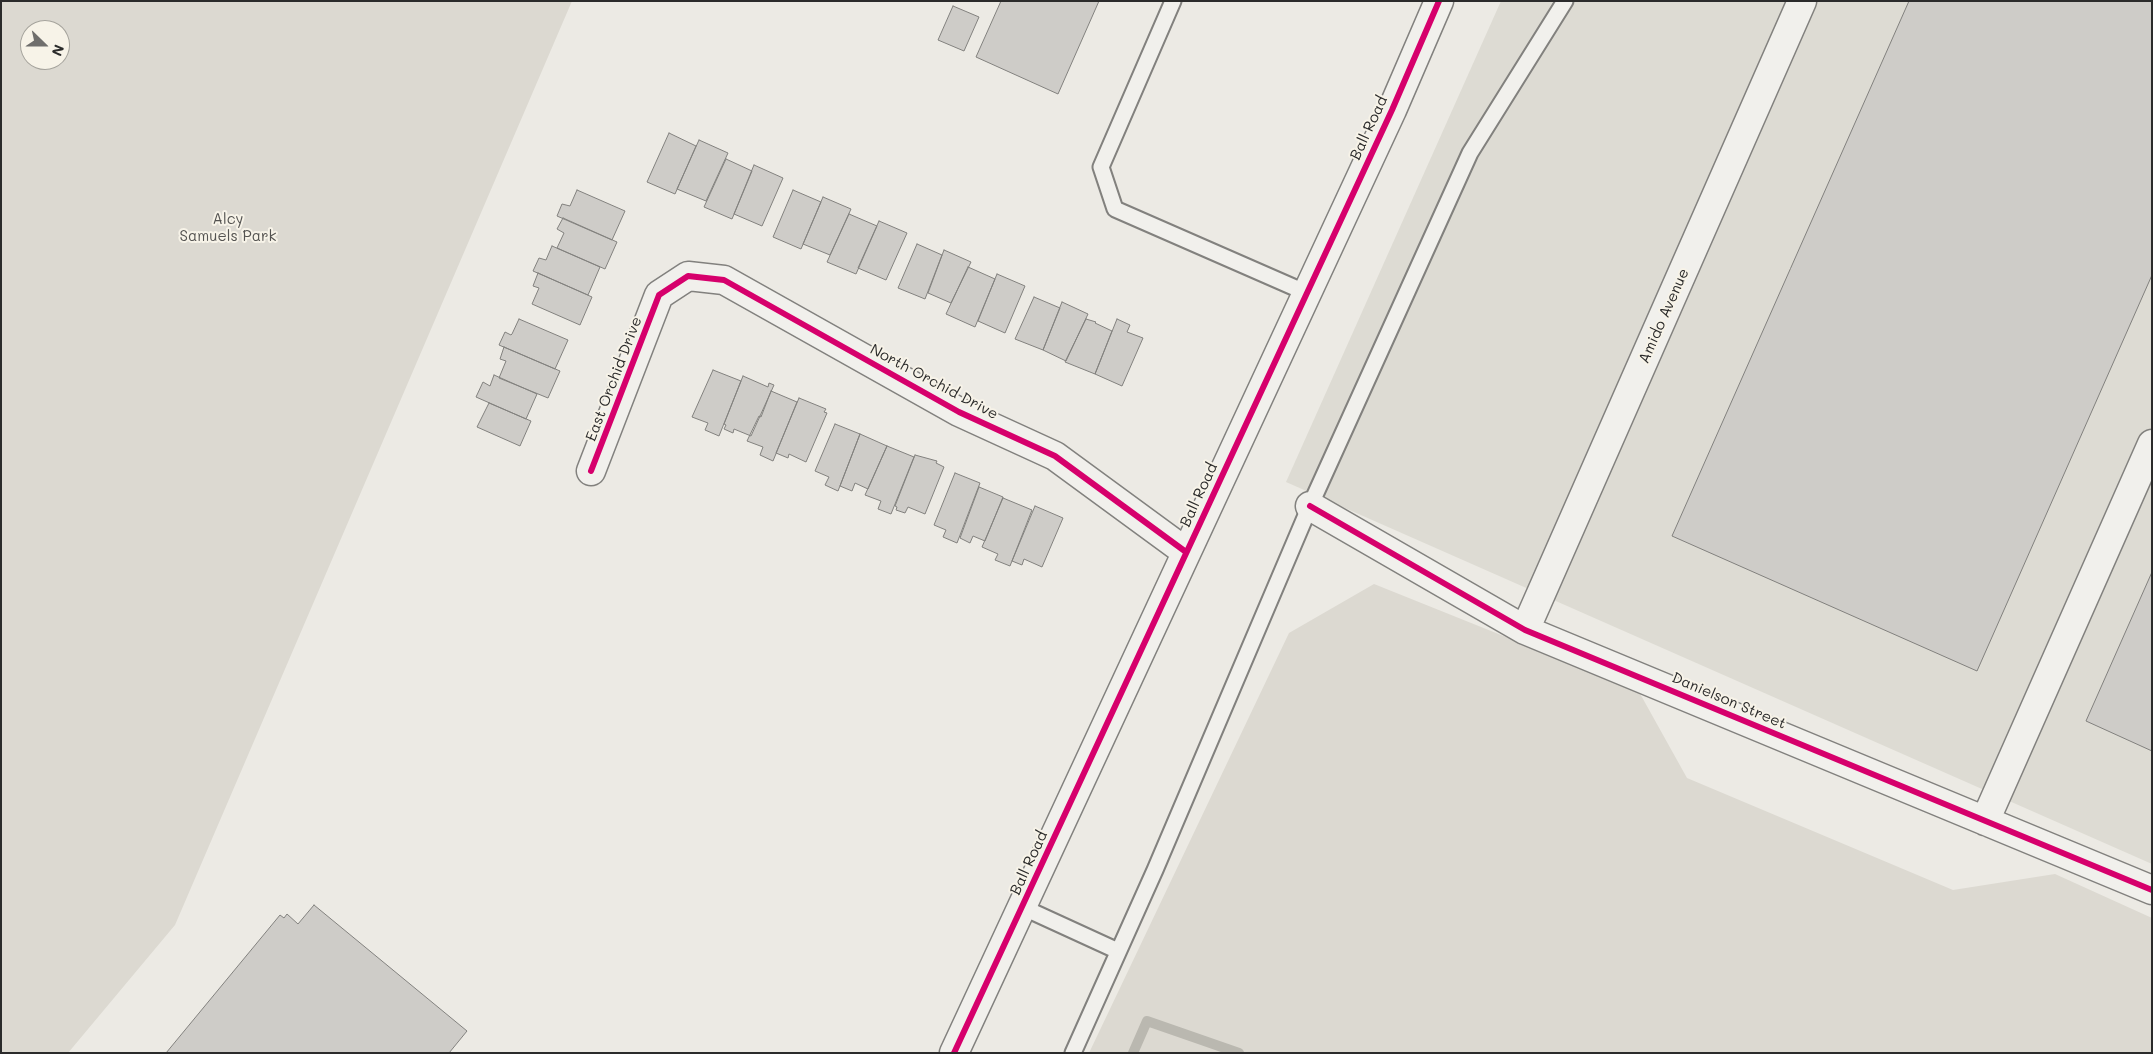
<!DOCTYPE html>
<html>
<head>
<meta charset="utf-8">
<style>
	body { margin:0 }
	#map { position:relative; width:2153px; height:1054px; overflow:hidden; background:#eceae4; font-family:Mali,sans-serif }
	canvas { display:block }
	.frame { position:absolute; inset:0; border:2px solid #2b2b2b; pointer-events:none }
	.north { position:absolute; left:20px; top:20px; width:50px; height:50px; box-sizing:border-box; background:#f7f3e8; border:1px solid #a5a39c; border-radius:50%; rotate:112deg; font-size:14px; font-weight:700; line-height:20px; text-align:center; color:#2b2b2b }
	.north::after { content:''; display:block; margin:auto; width:18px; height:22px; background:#6f6e6c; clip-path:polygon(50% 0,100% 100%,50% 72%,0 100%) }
</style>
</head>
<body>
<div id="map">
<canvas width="2153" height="1054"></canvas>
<div class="frame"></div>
<div class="north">N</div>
</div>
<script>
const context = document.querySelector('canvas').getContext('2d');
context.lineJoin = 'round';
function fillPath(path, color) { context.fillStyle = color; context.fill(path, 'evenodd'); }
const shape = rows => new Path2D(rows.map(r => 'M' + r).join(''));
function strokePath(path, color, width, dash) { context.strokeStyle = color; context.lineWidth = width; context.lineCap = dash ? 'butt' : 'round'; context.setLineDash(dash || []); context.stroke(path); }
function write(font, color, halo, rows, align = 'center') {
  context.font = font + ' Mali,sans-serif'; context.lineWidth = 4; context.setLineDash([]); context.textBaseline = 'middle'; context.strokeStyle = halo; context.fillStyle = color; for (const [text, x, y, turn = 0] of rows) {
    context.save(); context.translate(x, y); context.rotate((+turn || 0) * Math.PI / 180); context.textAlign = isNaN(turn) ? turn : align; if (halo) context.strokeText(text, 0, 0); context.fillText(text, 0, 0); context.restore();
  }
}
fillPath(shape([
	[1501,1,2152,1,2152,864,1286,482]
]), '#dddbd3');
fillPath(shape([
	[1,1,572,1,175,925,68,1053,1,1053],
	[30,30,60,30,60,60,30,60],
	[1374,584,1638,690,1687,778,1953,890,2055,874,2152,918,2152,1053,1089,1053,1289,633]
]), '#dcd9d1');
strokePath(shape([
	[1133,1053,1147,1021,1239,1053]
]), '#bab8b0', 10);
const building = shape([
	[1001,1,1099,1,1058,94,976,57,1001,1],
	[1909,1,2152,1,2152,275,1977,671,1672,536,1909,1],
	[953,6,979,17,964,51,938,40,953,6],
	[669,133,696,146,675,194,647,182,669,133],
	[699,140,728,153,706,201,677,189,699,140],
	[726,159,752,171,732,219,704,207,726,159],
	[754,165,783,178,762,226,734,214,754,165],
	[577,190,625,211,612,240,557,216,562,204,570,206,577,190],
	[793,190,821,202,801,249,773,237,793,190],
	[823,197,851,209,830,255,803,244,823,197],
	[849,214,877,226,856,274,827,262,849,214],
	[563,218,617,242,605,269,557,248,564,233,557,229,563,218],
	[879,221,907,233,886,280,858,268,879,221],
	[917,244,942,255,925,299,898,288,917,244],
	[552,246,600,267,588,295,533,271,539,258,546,260,552,246],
	[944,250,971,262,951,303,928,293,944,250],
	[968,267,995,279,975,327,946,314,968,267],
	[538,273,592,297,580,325,532,304,539,288,533,286,538,273],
	[997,274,1025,286,1005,333,978,321,997,274],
	[1034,297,1060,308,1043,350,1015,339,1034,297],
	[1062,302,1088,314,1066,361,1043,350,1062,302],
	[519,319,568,340,555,369,499,345,505,332,511,335,512,334,519,319],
	[1086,319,1096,322,1095,323,1112,331,1095,374,1065,362,1086,319],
	[1117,319,1130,325,1127,332,1143,338,1122,386,1095,374,1117,319],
	[504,347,560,371,548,398,499,378,506,361,500,359,504,347],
	[713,370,741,381,719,436,705,430,708,423,692,417,713,370],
	[494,375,537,394,526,419,476,397,483,382,490,386,494,375],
	[743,376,768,387,769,383,774,385,751,436,734,429,733,433,724,429,726,425,724,424,743,376],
	[771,391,797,402,773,461,760,455,763,447,747,441,759,416,761,417,771,391],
	[799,398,826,409,824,412,827,413,806,462,789,454,788,458,776,453,799,398],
	[489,403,531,421,520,446,477,427,489,403],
	[835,424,860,434,838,491,825,485,829,477,815,471,835,424],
	[860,434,887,446,868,489,855,483,852,491,840,486,860,434],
	[887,446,914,457,891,514,878,509,881,501,865,495,887,446],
	[915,455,937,461,936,463,944,467,925,514,908,507,905,513,896,510,897,507,895,506,915,455],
	[955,473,980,483,957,543,943,537,946,530,934,525,955,473],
	[979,487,1003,497,985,541,973,536,970,543,960,538,979,487],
	[1003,498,1032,510,1010,566,995,560,998,554,982,547,1003,498],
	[1035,506,1063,518,1042,567,1024,559,1022,565,1012,561,1035,506],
	[2152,572,2152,751,2086,721,2152,572],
	[314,905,467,1031,449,1053,166,1053,280,915,284,918,287,914,298,924,314,905]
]);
fillPath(building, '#ceccc8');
strokePath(building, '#82817e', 1);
const lane = shape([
	[1173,1,1101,167,1115,209,1307,293],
	[1022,907,1118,951],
	[1073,1053,1155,870,1310,506,1470,153,1565,1]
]);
const street = shape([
	[591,471,659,295,688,276,724,280,959,412,1055,456,1186,552],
	[1310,506,1525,630,2152,890],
	[1525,630,1802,1],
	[1985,821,2152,444]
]);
const secondary = shape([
	[954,1053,1392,110,1439,1]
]);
strokePath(lane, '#82817e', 19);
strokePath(street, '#82817e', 31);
strokePath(secondary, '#82817e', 31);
strokePath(lane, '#f1f0ec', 15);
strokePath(street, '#f1f0ec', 28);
strokePath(secondary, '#f1f0ec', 28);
strokePath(shape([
	[591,471,659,295,688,276,724,280,959,412,1055,456,1186,552],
	[1310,506,1525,630,2152,890],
	[954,1053,1392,110,1439,1]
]), '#d6006c', 6);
write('15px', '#2b2b2b', '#f7f3e8', [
	["Ball Road",1369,128,-65],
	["Amido Avenue",1664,316,-66],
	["East Orchid Drive",614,379,-69],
	["North Orchid Drive",934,382,28],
	["Ball Road",1199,495,-65],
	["Danielson Street",1729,701,23],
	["Ball Road",1029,863,-65]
]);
write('15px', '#545351', '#f7f3e8', [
	["Alcy",228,219],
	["Samuels Park",228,236]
]);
</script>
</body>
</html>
